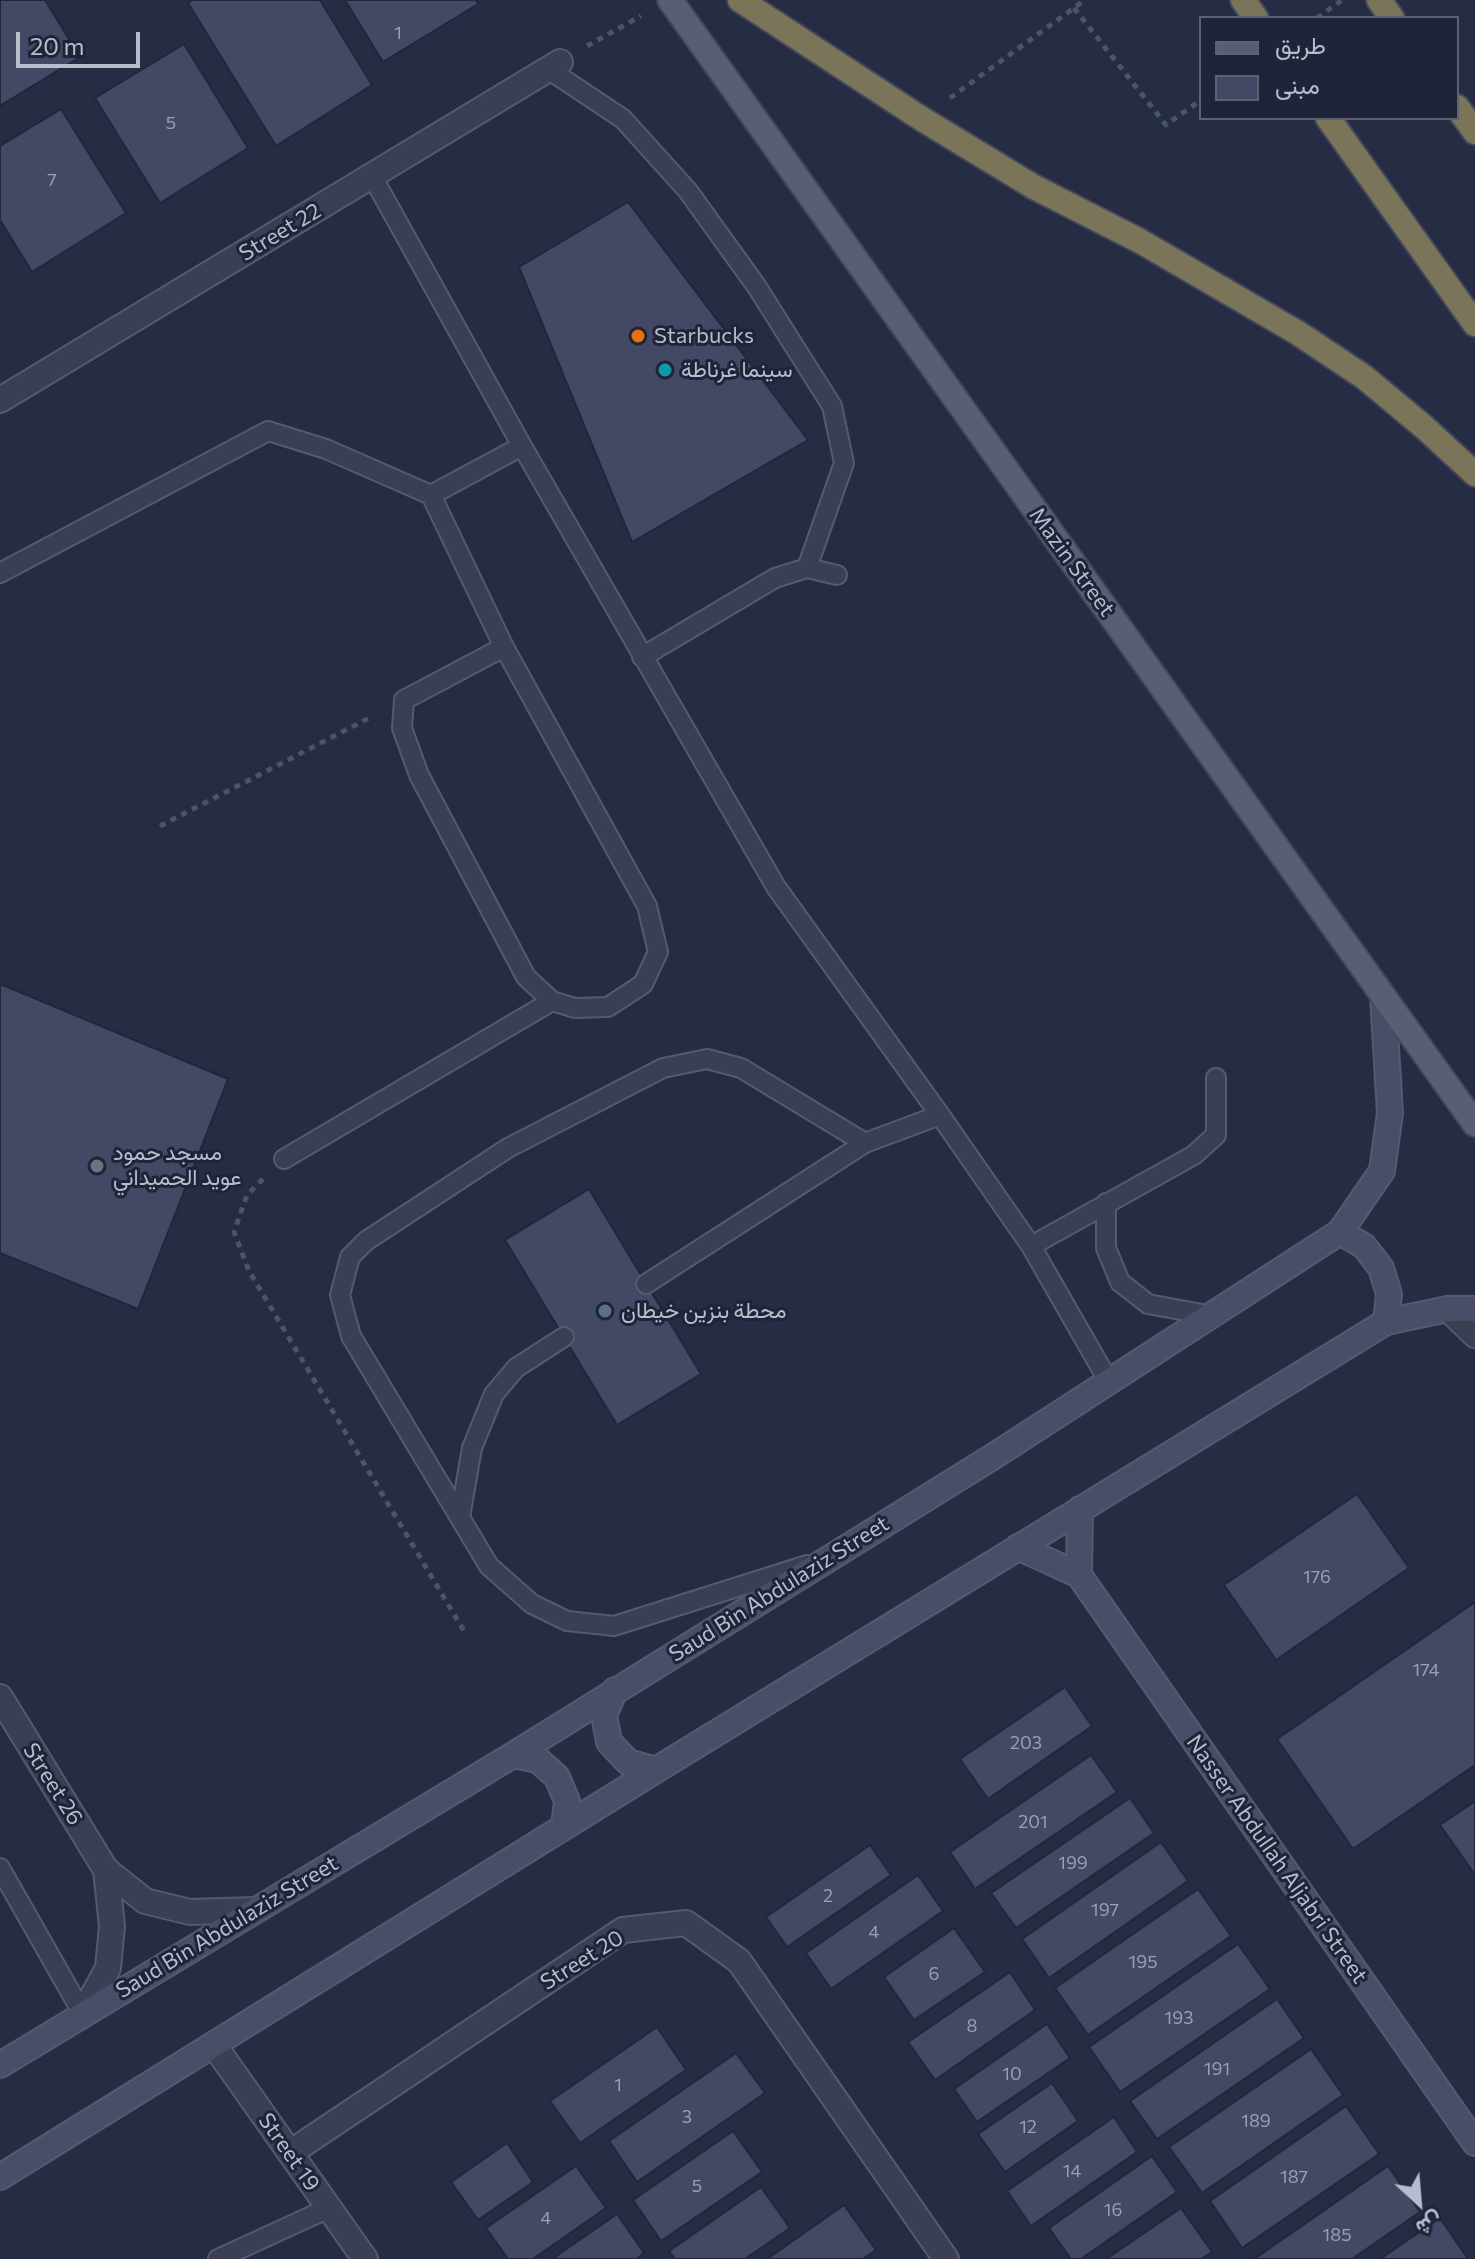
<!DOCTYPE html>
<html>
<head>
<meta charset="utf-8">
<style>
	body { margin:0 }
	#map { position:relative; width:1475px; height:2259px; overflow:hidden; background:#262c44; font-family:Commissioner,Vazirmatn,sans-serif }
	canvas { display:block }
	.legend { position:absolute; left:1199px; top:16px; width:260px; height:104px; box-sizing:border-box; background:#202439; border:2px solid #5d6174; margin:0; padding:10px 14px; list-style:none; font-size:24px; color:#b9bccd }
	.legend li { display:flex; align-items:center; gap:16px; height:40px }
	.legend b { width:40px; border:2px solid #5d6174 }
	.north { position:absolute; left:1379px; top:2163px; width:80px; height:80px; -webkit-text-stroke:6px #202439; paint-order:stroke; rotate:154deg; font-size:22px; font-weight:700; line-height:32px; text-align:center; color:#b9bccd }
	.north::after { content:''; display:block; margin:auto; width:28px; height:36px; background:#b9bccd; clip-path:polygon(50% 0,100% 100%,50% 72%,0 100%) }
	.scale { position:absolute; left:16px; top:32px; width:124px; height:36px; box-sizing:border-box; border:4px solid #b9bccd; border-top:0; padding-left:10px; font-size:24px; line-height:28px; white-space:nowrap; color:#b9bccd; -webkit-text-stroke:6px #202439; paint-order:stroke }
</style>
</head>
<body>
<div id="map">
<canvas width="1475" height="2259"></canvas>
<ul class="legend">
<li><b style="height:10px;background:#595e74"></b>طريق</li>
<li><b style="height:22px;background:#434964"></b>مبنى</li>
</ul>
<div class="north">ش</div>
<div class="scale">20 m</div>
</div>
<script>
const context = document.querySelector('canvas').getContext('2d');
context.lineJoin = 'round';
function fillPath(path, color) { context.fillStyle = color; context.fill(path, 'evenodd'); }
const shape = rows => new Path2D(rows.map(r => 'M' + r).join(''));
function strokePath(path, color, width, dash) { context.strokeStyle = color; context.lineWidth = width; context.lineCap = dash ? 'butt' : 'round'; context.setLineDash(dash || []); context.stroke(path); }
function write(font, color, halo, rows, align = 'center') {
  context.font = font + ' Commissioner,Vazirmatn,sans-serif'; context.lineWidth = 6; context.setLineDash([]); context.textBaseline = 'middle'; context.strokeStyle = halo; context.fillStyle = color; for (const [text, x, y, turn = 0] of rows) {
    context.save(); context.translate(x, y); context.rotate((+turn || 0) * Math.PI / 180); context.textAlign = isNaN(turn) ? turn : align; if (halo) context.strokeText(text, 0, 0); context.fillText(text, 0, 0); context.restore();
  }
}
const building = shape([
	[0,0,45,0,80,57,0,106,0,0],
	[192,0,320,0,372,85,276,146,188,3,192,0],
	[345,0,476,0,478,4,383,62,345,0],
	[184,44,248,148,160,203,95,98,184,44],
	[61,109,126,213,32,272,0,220,0,146,61,109],
	[628,202,808,440,632,542,519,267,628,202],
	[0,984,228,1079,138,1309,0,1253,0,984],
	[589,1189,701,1374,617,1425,505,1240,589,1189],
	[1357,1494,1409,1568,1276,1660,1224,1585,1357,1494],
	[1475,1602,1475,1765,1353,1849,1277,1739,1475,1602],
	[1065,1687,1092,1726,988,1799,960,1759,1065,1687],
	[1091,1755,1117,1792,975,1889,950,1852,1091,1755],
	[1130,1798,1154,1833,1016,1928,991,1893,1130,1798],
	[1475,1801,1475,1875,1440,1825,1475,1801],
	[1161,1842,1188,1881,1049,1978,1022,1939,1161,1842],
	[870,1845,891,1875,787,1947,766,1917,870,1845],
	[918,1875,943,1911,831,1989,806,1953,918,1875],
	[1198,1889,1231,1936,1088,2035,1055,1988,1198,1889],
	[954,1928,985,1972,914,2020,884,1977,954,1928],
	[1238,1944,1270,1989,1120,2092,1089,2047,1238,1944],
	[1010,1972,1035,2010,935,2080,908,2042,1010,1972],
	[1277,1999,1304,2038,1157,2139,1130,2101,1277,1999],
	[1047,2024,1070,2058,977,2122,954,2089,1047,2024],
	[657,2027,686,2070,580,2143,550,2101,657,2027],
	[1311,2049,1343,2095,1202,2193,1169,2147,1311,2049],
	[736,2053,765,2093,637,2182,609,2141,736,2053],
	[1052,2083,1078,2121,1005,2172,978,2134,1052,2083],
	[1346,2106,1379,2154,1242,2248,1210,2201,1346,2106],
	[1114,2117,1137,2152,1031,2226,1007,2191,1114,2117],
	[733,2131,762,2172,661,2241,633,2200,733,2131],
	[507,2143,533,2182,478,2220,451,2182,507,2143],
	[1152,2156,1177,2192,1081,2259,1071,2259,1049,2228,1152,2156],
	[576,2166,606,2208,533,2259,508,2259,486,2228,576,2166],
	[1388,2166,1420,2212,1352,2259,1254,2259,1388,2166],
	[761,2187,790,2228,745,2259,675,2259,669,2251,761,2187],
	[844,2205,876,2250,863,2259,767,2259,844,2205],
	[1181,2208,1212,2252,1201,2259,1106,2259,1181,2208],
	[617,2214,644,2253,637,2259,552,2259,617,2214],
	[1440,2218,1468,2259,1380,2259,1440,2218]
]);
fillPath(building, '#434964');
strokePath(building, '#22263b', 2);
const lane = shape([
	[548,69,623,119,688,191,757,287,832,406,844,463,807,568],
	[372,176,522,446,776,887,940,1115,1031,1246,1109,1382],
	[431,495,522,446],
	[0,573,268,431,326,449,431,495,504,647,647,906,658,952,643,984,608,1007,575,1008,552,1001,526,977,419,775,402,728,404,700,504,647],
	[642,657,775,578,807,568,837,575],
	[284,1159,552,1001],
	[1106,1203,1106,1248,1120,1282,1148,1304,1213,1316],
	[1031,1246,1194,1155,1216,1135,1216,1078],
	[646,1284,865,1143,940,1115],
	[460,1517,472,1448,494,1394,516,1368,564,1337],
	[807,1565,614,1626,567,1621,532,1604,489,1566,351,1336,340,1295,350,1257,366,1241,508,1148,663,1068,707,1059,741,1068,865,1143],
	[0,1868,83,2014],
	[218,2259,329,2208]
]);
const street = shape([
	[0,400,560,62],
	[1448,1309,1475,1335],
	[0,1697,106,1870,145,1901,190,1912,255,1910],
	[83,2014,108,1968,112,1926,106,1870],
	[214,2045,365,2259],
	[290,2153,623,1930,686,1923,739,1961,946,2259]
]);
const secondary = shape([
	[1340,1232,1364,1246,1381,1268,1389,1294,1386,1322],
	[1018,1547,1079,1575,1475,2143],
	[1079,1575,1080,1509],
	[615,1690,604,1715,609,1742,628,1762,656,1770],
	[513,1755,538,1760,557,1777,567,1801,564,1827],
	[0,2065,513,1755,994,1456,1340,1232,1382,1171,1390,1113,1383,997],
	[0,2177,656,1770,1386,1322,1448,1309,1475,1309]
]);
const primary = shape([
	[670,0,1475,1124]
]);
const highway = shape([
	[740,0,922,119,1034,187,1140,241,1298,333,1364,377,1424,427,1475,474],
	[1243,0,1256,18],
	[1379,0,1392,18],
	[1457,107,1475,132],
	[1328,118,1475,324]
]);
strokePath(lane, '#575a6e', 22);
strokePath(street, '#575a6e', 28);
strokePath(secondary, '#575a6e', 28);
strokePath(primary, '#42465a', 28);
strokePath(highway, '#43475b', 28);
strokePath(shape([
	[1074,8,1166,125,1201,100],
	[1317,18,1342,0],
	[587,46,641,16],
	[950,98,1085,0],
	[160,826,371,717],
	[263,1179,247,1195,234,1232,249,1271,464,1631]
]), '#475861', 5, [6, 6]);
strokePath(lane, '#3b3f54', 18);
strokePath(street, '#3b3f54', 24);
strokePath(secondary, '#494d67', 24);
strokePath(primary, '#595e74', 24);
strokePath(highway, '#7a7558', 24);
for (const [x, y, r, color] of [
	[638,336,8,"#e8710a"],
	[665,370,8,"#0f9aa8"],
	[97,1166,8,"#6b7280"],
	[605,1311,8,"#5c6f8a"]
]) { const dot = new Path2D(); dot.arc(x, y, r, 0, 2 * Math.PI); context.fillStyle = color; context.fill(dot); strokePath(dot, '#202439', 3); }
write('18px', '#9c9fb3', null, [
	["1",398,33],
	["5",171,123],
	["7",52,180],
	["176",1317,1577],
	["174",1426,1670],
	["203",1026,1743],
	["201",1033,1822],
	["199",1073,1863],
	["2",828,1896],
	["197",1105,1910],
	["4",874,1932],
	["195",1143,1962],
	["6",934,1974],
	["193",1179,2018],
	["8",972,2026],
	["191",1217,2069],
	["10",1012,2074],
	["1",618,2085],
	["3",687,2117],
	["189",1256,2121],
	["12",1028,2127],
	["14",1072,2171],
	["187",1294,2177],
	["5",697,2186],
	["16",1113,2210],
	["4",546,2218],
	["185",1337,2235]
]);
write('22px', '#b9bccd', '#202439', [
	["Street 22",280,232,-31],
	["Mazin Street",1072,562,54],
	["Saud Bin Abdulaziz Street",779,1589,-32],
	["Street 26",53,1784,58],
	["Nasser Abdullah Aljabri Street",1277,1859,55],
	["Saud Bin Abdulaziz Street",227,1927,-31],
	["Street 20",582,1960,-32],
	["Street 19",289,2152,55]
]);
write('22px', '#b9bccd', '#202439', [
	["Starbucks",654,336],
	["سينما غرناطة",681,370],
	["مسجد حمود",113,1153],
	["عويد الحميداني",113,1178],
	["محطة بنزين خيطان",621,1311]
], 'left');
</script>
</body>
</html>
